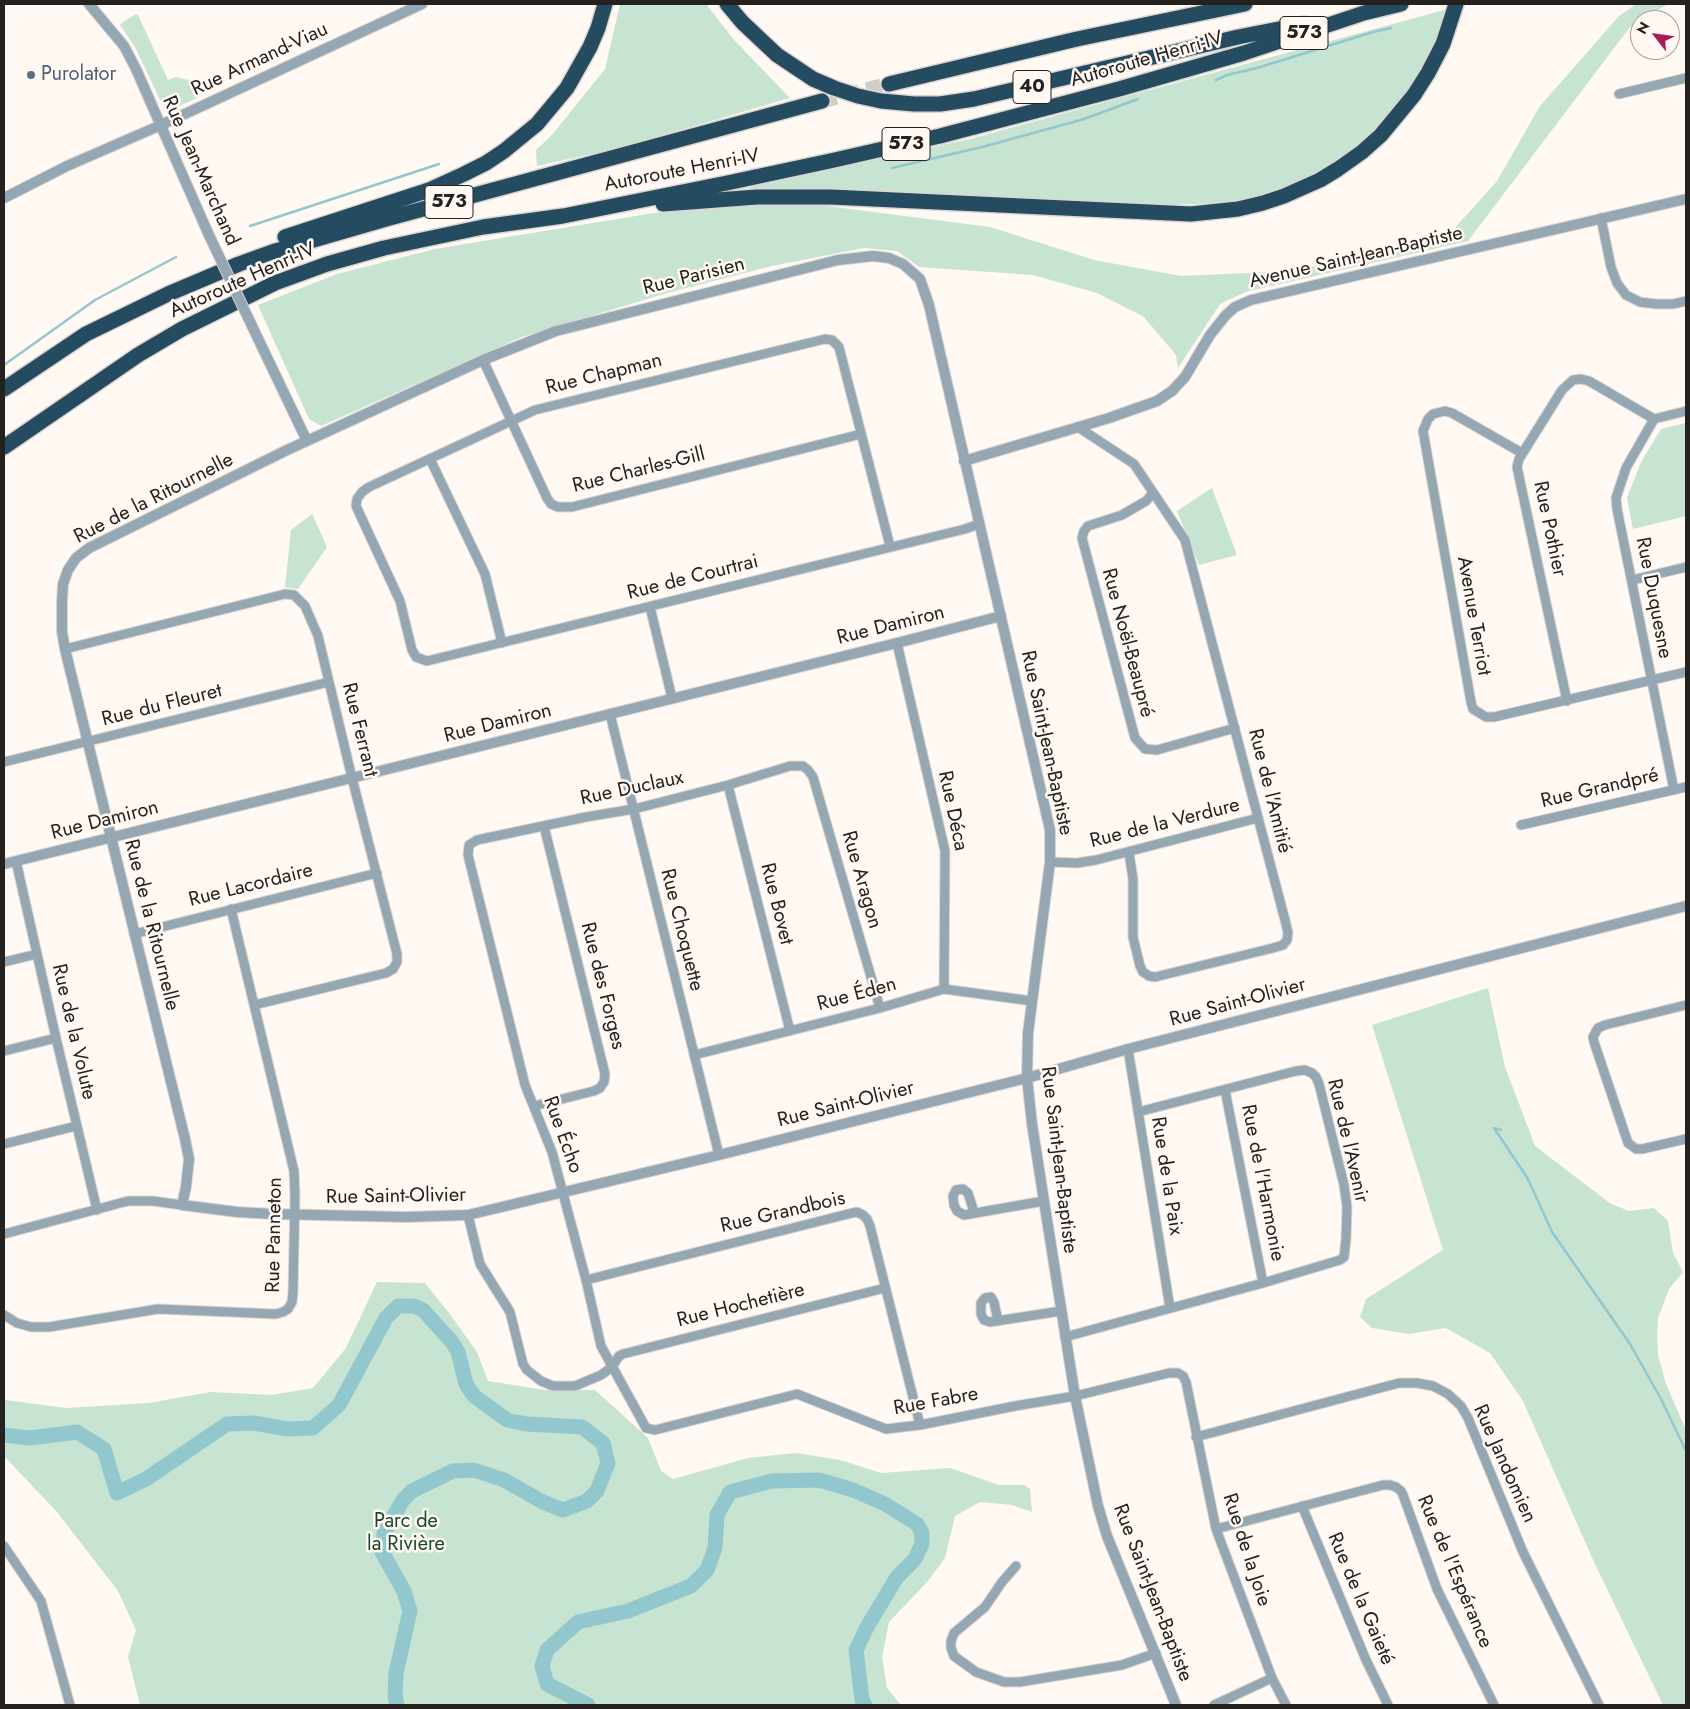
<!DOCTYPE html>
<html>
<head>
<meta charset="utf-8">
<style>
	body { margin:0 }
	#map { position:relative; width:1690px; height:1709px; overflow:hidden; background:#fff8f3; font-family:Jost,sans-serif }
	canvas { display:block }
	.frame { position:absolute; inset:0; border:5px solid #25211e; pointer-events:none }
	.north { position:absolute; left:1630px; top:10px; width:50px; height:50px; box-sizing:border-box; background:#fff8f3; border:1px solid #a8a29e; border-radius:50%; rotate:300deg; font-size:14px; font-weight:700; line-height:20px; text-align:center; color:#25211e }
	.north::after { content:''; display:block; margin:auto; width:18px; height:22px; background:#ab1c57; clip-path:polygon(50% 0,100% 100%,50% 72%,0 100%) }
</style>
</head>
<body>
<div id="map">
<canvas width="1690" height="1709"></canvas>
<div class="frame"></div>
<div class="north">N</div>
</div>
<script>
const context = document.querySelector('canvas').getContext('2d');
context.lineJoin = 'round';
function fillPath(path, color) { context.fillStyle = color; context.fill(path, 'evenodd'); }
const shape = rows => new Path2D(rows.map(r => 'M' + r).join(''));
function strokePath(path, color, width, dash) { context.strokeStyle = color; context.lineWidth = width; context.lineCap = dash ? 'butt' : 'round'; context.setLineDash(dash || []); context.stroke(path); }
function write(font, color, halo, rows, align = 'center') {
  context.font = font + ' Jost,sans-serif'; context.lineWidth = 5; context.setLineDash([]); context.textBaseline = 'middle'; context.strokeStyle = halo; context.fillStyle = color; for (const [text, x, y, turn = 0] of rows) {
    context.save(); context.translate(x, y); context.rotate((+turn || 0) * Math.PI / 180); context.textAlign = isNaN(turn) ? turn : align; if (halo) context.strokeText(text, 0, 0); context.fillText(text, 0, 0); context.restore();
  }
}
fillPath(shape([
	[620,4,706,4,735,41,790,98,618,148,537,166,536,150,552,135,605,69],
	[1636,4,1668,4,1630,27,1468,241,1245,292,1220,304,1178,368,1176,355,1144,317,1097,293,1033,275,919,267,897,251,864,248,772,266,667,293,522,337,321,426,309,419,258,305,337,274,435,249,660,212,753,201,827,206,990,227,1094,260,1181,276,1268,272,1320,266,1393,249,1454,229,1497,181,1540,106,1619,16],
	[1448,9,1441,34,1423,68,1396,106,1371,133,1340,158,1302,180,1258,196,1219,203,1166,205,842,189,750,191,750,187,970,139],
	[136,14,138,15,168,80,176,77,192,81,199,95,197,98,175,108,168,108,162,104,135,47,120,25,123,22],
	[1686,423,1686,516,1633,529,1627,498,1641,462,1661,429],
	[1212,488,1237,555,1199,565,1177,511],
	[312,514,327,547,298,589,285,587,291,530],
	[1488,988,1505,1067,1535,1146,1611,1204,1629,1211,1654,1208,1668,1221,1673,1253,1683,1272,1669,1289,1658,1318,1657,1336,1658,1355,1666,1384,1686,1430,1686,1705,1663,1705,1594,1562,1523,1401,1490,1353,1446,1328,1409,1334,1372,1328,1360,1317,1366,1299,1443,1250,1372,1025],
	[377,1282,425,1283,452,1317,477,1352,488,1381,545,1390,595,1390,648,1438,661,1471,673,1479,748,1458,796,1453,840,1460,881,1473,950,1468,999,1485,1024,1485,1030,1489,1032,1512,1012,1505,980,1502,955,1516,945,1558,928,1581,889,1622,882,1657,887,1688,901,1705,140,1705,128,1657,136,1630,118,1591,57,1512,4,1456,4,1400,67,1408,149,1403,210,1392,272,1395,313,1388,346,1348]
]), '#c7e3d2');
strokePath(shape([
	[1216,80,1227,75,1257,68,1373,32,1391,28],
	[892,168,986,146,1084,119,1138,99],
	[250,226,439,164],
	[4,365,95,300,176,257],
	[1501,1130,1494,1128,1528,1179,1552,1232,1630,1344,1661,1399,1686,1451]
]), '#92c7ce', 2.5);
strokePath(shape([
	[4,1435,30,1438,77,1432,104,1449,117,1493,146,1479,227,1424,254,1423,287,1429,313,1428,339,1405,386,1318,398,1306,414,1306,423,1310,452,1342,458,1352,466,1384,474,1396,507,1420,526,1424,582,1427,603,1443,608,1463,597,1491,587,1501,563,1510,543,1502,504,1480,474,1470,453,1471,412,1491,403,1500,384,1533,382,1552,404,1591,410,1611,396,1673,395,1696,397,1705],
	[588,1705,547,1684,542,1666,547,1650,578,1622,628,1611,691,1586,707,1570,715,1548,717,1515,730,1492,772,1481,819,1480,853,1490,885,1504,917,1524,922,1533,922,1544,915,1559,897,1577,867,1627,856,1650,862,1700,865,1705]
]), '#92c7ce', 15);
strokePath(shape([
	[822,101,889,84]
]), '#d3cdc8', 15, [15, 8]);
const minor = shape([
	[1619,94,1686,78],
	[1601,218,1611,267,1617,283,1626,295,1640,302,1656,304,1673,304,1686,301],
	[483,360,547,498,551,504,558,507,572,507,861,434],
	[1654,419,1626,468,1616,498,1617,509,1674,790],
	[1078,427,1134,464,1185,540,1286,924,1288,933,1287,940,1283,945,1273,948,1155,977,1149,976,1143,972,1140,966,1133,937,1133,879,1129,853],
	[1522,453,1452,413,1445,411,1433,414,1428,419,1423,431,1471,702,1473,709,1486,717,1494,717,1686,672],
	[430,459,485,574,502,643],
	[1153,493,1146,501,1122,515,1088,526,1084,531,1082,538,1135,738,1145,749,1157,750,1235,728],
	[890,546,839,347,832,340,825,339,535,410,369,487,362,492,357,499,356,506,400,601,412,650,416,657,427,661,965,529,979,524],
	[1632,580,1686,567],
	[650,607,672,698],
	[897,643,945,851,944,989],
	[65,649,285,594,294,595,305,606,318,636,352,778,397,954,397,962,393,969,386,973,254,1005],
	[1567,701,1517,467,1519,459,1562,390,1573,380,1581,379,1589,381,1654,419,1686,411],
	[610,714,719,1155],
	[4,762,329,682],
	[728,785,790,1031],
	[1521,825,1686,787],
	[16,861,56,1038,97,1210],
	[1050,862,1077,863,1096,860,1258,818],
	[134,934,377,873],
	[4,962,37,954],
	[1686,1005,1605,1025,1598,1028,1593,1037,1594,1042,1628,1143,1636,1149,1642,1149,1686,1139],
	[880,1008,813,777,808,770,803,766,790,766,728,785,634,809,586,817,477,840,469,845,468,855,525,1085,552,1152,586,1280,601,1346,646,1428,655,1430,797,1394,886,1429,920,1425,1015,1406,1075,1396,1169,1373,1178,1373,1183,1376,1186,1382,1216,1529,1272,1678,1286,1705],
	[1128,1049,1170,1308],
	[4,1051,56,1038],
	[694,1055,880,1008,944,989,1032,1001],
	[1225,1090,1263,1283],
	[534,1106,594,1091,600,1088,604,1082,605,1074,544,826],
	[4,1144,76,1126],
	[974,1212,968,1193,963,1189,956,1190,953,1196,954,1205,957,1211,964,1215,1044,1201],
	[468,1215,480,1264,510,1312,523,1364,527,1370,541,1381,553,1386,575,1386,601,1375,612,1367,619,1356,623,1354,885,1288],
	[4,1234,128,1201,153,1201,182,1205],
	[586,1280,848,1214,857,1212,863,1215,867,1219,870,1226,920,1425],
	[4,1315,17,1323,31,1327,49,1327,158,1309,276,1314,283,1312,288,1309,292,1302,293,1292,295,1196,294,1171,231,909],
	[998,1321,994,1302,991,1297,985,1298,981,1303,981,1314,984,1320,990,1322,1061,1311],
	[1065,1337,1263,1283,1340,1260,1344,1257,1346,1239,1347,1207,1344,1185,1319,1084,1316,1077,1312,1073,1305,1070,1296,1071,1138,1112],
	[1196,1437,1399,1383,1417,1383,1433,1386,1448,1394,1461,1406,1468,1418,1523,1552,1599,1705],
	[1302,1506,1366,1660,1388,1705],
	[1216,1529,1383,1485,1390,1485,1396,1487,1401,1491,1403,1495,1437,1589,1494,1705],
	[4,1546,41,1601,70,1705],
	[1016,1566,1002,1582,985,1607,954,1633,951,1641,951,1648,954,1656,976,1672,1004,1682,1020,1682,1122,1665,1156,1653],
	[1214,1705,1272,1678]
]);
const tertiary = shape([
	[89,4,124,46,136,69,208,233],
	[4,198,67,166,161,125,422,4],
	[252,326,307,441],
	[964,461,1109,418,1157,401,1172,391,1185,377,1210,335,1226,315,1235,307,1251,300,1686,199],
	[4,864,897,643,1001,616],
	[1176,1705,1107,1536,1098,1506,1075,1396,1044,1201,1032,1124,1027,1078,1028,1033,1050,862,1050,830,929,305,920,279,903,264,889,258,873,256,838,260,556,331,483,360,285,451,89,548,76,558,68,570,63,584,62,601,62,632,65,649,185,1139,189,1159,186,1187,182,1205,237,1212,273,1214,406,1217,468,1215,719,1155,1027,1078,1128,1049,1686,906]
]);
const motorway = shape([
	[727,4,742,22,777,55,813,79,834,88,858,96,881,101,914,104,940,104,974,99,1238,37,1304,24],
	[889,84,1077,39,1245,4],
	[663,204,757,197,831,197,1191,214,1238,209,1263,203,1284,196,1320,180,1338,169,1362,152,1381,135,1414,95,1428,73,1443,44,1456,4],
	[285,237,429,190,464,174,486,163,504,151,537,124,567,88,590,47,598,28,605,4],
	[4,389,86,334,168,294,239,264,272,252,386,219,822,101],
	[4,447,138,355,182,329,275,283,327,264,384,248,483,227,563,216,727,183,830,161,940,136,1119,89,1244,53,1364,13,1401,4]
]);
strokePath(minor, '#dcd6d1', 11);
strokePath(tertiary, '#dcd6d1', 12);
strokePath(motorway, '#dcd6d1', 18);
strokePath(minor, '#95a7b2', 9);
strokePath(tertiary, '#95a7b2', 10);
strokePath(motorway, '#254b60', 15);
const tertiaryBridge = shape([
	[208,233,252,326]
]);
strokePath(tertiaryBridge, '#dcd6d1', 12, []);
strokePath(tertiaryBridge, '#95a7b2', 10);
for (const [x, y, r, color] of [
	[31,75,5,"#5c6f8a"]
]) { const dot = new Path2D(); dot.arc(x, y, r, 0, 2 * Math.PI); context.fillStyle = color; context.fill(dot); strokePath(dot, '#fff8f3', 2); }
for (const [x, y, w] of [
	[1304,33,48],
	[1032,87,38],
	[906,144,48],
	[449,202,48]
]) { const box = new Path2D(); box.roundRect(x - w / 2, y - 16.5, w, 33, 4); context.fillStyle = '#fff8f3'; context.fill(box); strokePath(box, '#25211e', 1); }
write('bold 19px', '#25211e', null, [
	["573",1304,33],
	["40",1032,87],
	["573",906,144],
	["573",449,202]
]);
write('20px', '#25211e', '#fff8f3', [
	["Rue Armand-Viau",260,60,-25],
	["Autoroute Henri-IV",1147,60,-16],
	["Rue Jean-Marchand",200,171,66],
	["Autoroute Henri-IV",682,171,-11],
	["Avenue Saint-Jean-Baptiste",1356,258,-13],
	["Rue Parisien",694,277,-14],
	["Autoroute Henri-IV",243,281,-24],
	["Rue Chapman",604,375,-14],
	["Rue Charles-Gill",639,471,-14],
	["Rue de la Ritournelle",154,499,-27],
	["Rue Pothier",1549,529,78],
	["Rue de Courtrai",693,578,-14],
	["Rue Duquesne",1653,598,79],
	["Avenue Terriot",1473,616,80],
	["Rue Damiron",891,626,-14],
	["Rue Noël-Beaupré",1127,643,75],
	["Rue du Fleuret",162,706,-14],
	["Rue Damiron",498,724,-14],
	["Rue Ferrant",359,730,76],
	["Rue Saint-Jean-Baptiste",1046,743,78],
	["Rue Duclaux",632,789,-12],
	["Rue Grandpré",1600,789,-13],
	["Rue de l'Amitié",1269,791,76],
	["Rue Déca",952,811,78],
	["Rue Damiron",105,821,-14],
	["Rue de la Verdure",1165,824,-14],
	["Rue Aragon",861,880,74],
	["Rue Lacordaire",251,886,-14],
	["Rue Bovet",776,904,76],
	["Rue de la Ritournelle",151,925,76],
	["Rue Choquette",681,930,76],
	["Rue des Forges",602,986,76],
	["Rue Éden",857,995,-15],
	["Rue Saint-Olivier",1238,1003,-15],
	["Rue de la Volute",73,1032,77],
	["Rue Saint-Olivier",846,1105,-14],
	["Rue Écho",562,1135,70],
	["Rue de l'Avenir",1347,1141,77],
	["Rue Saint-Jean-Baptiste",1058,1160,83],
	["Rue de la Paix",1166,1176,81],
	["Rue de l'Harmonie",1262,1183,79],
	["Rue Saint-Olivier",396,1197,-1],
	["Rue Grandbois",783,1213,-13],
	["Rue Panneton",275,1235,-89],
	["Rue Hochetière",741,1306,-14],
	["Rue Fabre",936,1402,-10],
	["Rue Jandomien",1504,1464,66],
	["Rue de la Joie",1246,1550,72],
	["Rue de l'Espérance",1454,1572,67],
	["Rue Saint-Jean-Baptiste",1152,1593,69],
	["Rue de la Gaieté",1360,1599,67]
]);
write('20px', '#4e5e75', '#fff8f3', [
	["Purolator",41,75]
], 'left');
write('20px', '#15472f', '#fff8f3', [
	["Parc de",406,1522],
	["la Rivière",406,1545]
]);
</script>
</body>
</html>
